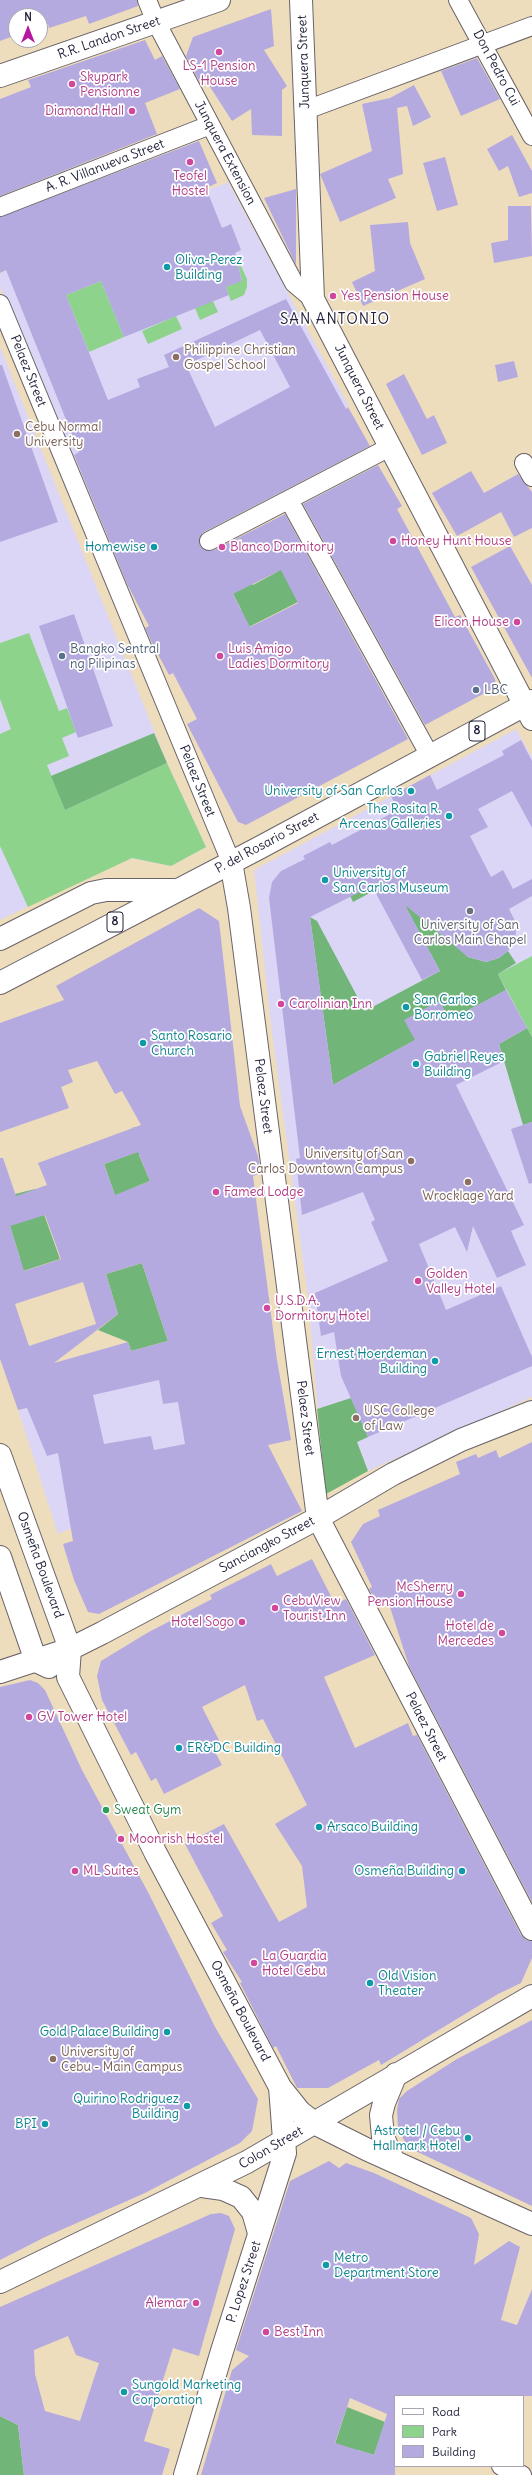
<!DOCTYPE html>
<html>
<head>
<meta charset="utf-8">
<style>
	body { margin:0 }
	#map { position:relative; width:532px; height:2475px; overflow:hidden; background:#eeddbc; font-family:Delius,sans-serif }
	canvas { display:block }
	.legend { position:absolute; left:394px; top:2395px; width:130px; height:72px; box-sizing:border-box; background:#fff; border:1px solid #a7a7b1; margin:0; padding:5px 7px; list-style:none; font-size:12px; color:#22223b }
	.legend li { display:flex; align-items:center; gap:8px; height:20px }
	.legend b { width:20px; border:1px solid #a7a7b1 }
	.north { position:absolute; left:8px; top:8px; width:40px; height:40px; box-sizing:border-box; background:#fff; border:1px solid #a7a7b1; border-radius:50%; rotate:0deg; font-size:11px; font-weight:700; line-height:16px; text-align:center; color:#22223b }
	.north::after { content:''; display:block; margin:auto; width:14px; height:18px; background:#b5179e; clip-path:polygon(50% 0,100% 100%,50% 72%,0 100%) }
</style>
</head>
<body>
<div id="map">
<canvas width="532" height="2475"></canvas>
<ul class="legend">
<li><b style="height:5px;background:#fff"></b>Road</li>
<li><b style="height:11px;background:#8ed38c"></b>Park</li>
<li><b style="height:11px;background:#b4aae0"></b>Building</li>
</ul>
<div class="north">N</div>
</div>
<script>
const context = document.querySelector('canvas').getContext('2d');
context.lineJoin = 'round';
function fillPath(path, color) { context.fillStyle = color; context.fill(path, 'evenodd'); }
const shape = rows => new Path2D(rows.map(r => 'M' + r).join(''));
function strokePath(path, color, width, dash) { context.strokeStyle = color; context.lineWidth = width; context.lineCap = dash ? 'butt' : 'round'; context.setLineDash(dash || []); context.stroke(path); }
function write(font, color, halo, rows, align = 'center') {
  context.font = font + ' Delius,sans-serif'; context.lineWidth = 3.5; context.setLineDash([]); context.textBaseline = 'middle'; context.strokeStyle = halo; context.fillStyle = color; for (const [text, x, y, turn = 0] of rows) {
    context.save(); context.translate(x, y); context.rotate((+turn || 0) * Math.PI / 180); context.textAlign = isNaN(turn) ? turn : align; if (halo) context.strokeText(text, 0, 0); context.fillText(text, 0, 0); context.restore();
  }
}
fillPath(shape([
	[228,182,349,406,107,531,0,288,0,273],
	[0,347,167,763,206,847,171,866,130,858,0,920],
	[516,729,532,757,532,1397,368,1471,357,1442,322,1457,308,1298,271,1025,254,870],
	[277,1360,291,1440,255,1447,58,1534,18,1410,159,1380]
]), '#dcd6f6');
fillPath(shape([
	[235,253,247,279,247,287,244,295,231,301,226,287,242,280],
	[101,281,124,337,89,352,66,295],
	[213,301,218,312,200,320,195,308],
	[176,316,182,329,148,344,142,331],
	[29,633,59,711,67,708,76,732,62,738,69,756,47,765,65,810,167,763,206,847,171,866,132,858,28,907,0,846,0,734,11,729,0,699,0,643],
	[532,956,532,1037,498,974]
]), '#8ed38c');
fillPath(shape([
	[279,565,298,602,237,633,228,616,241,609,231,590,250,580,253,585,277,572,275,567],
	[154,733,167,763,65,810,51,776],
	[418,868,459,949,468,957,486,962,499,958,508,951,516,963,498,974,506,990,450,1020,439,1001,415,1040,333,1085,310,917,317,921,365,1011,440,971,392,881,353,902,344,883],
	[527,1028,532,1037,532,1122,523,1125,499,1044],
	[141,1126,170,1142,139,1155,150,1181,133,1188,124,1221,104,1164,140,1151,132,1128],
	[35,1189,60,1259,20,1272,20,1258,10,1226,15,1194],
	[142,1263,168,1341,131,1351,128,1342,98,1330,118,1314,106,1274],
	[351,1398,368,1437,357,1442,368,1471,326,1494,317,1409],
	[347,2407,385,2422,374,2455,358,2450,353,2465,333,2450],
	[0,2416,18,2425,24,2475,0,2475]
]), '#72b578');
fillPath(shape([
	[0,0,137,0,138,6,89,24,86,16,49,28,48,24,40,27,40,16,16,16,16,35,0,41],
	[271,9,274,46,264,50,287,86,282,90,282,136,252,135,251,109,232,121,205,79,199,81,186,56,193,37],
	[145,40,155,60,162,56,180,89,145,103,157,134,0,196,0,99,31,87,28,80],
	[477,58,500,99,461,116,441,71],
	[414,85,431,117,413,126,407,106,397,108,403,174,388,179,396,198,340,222,320,174,372,151,362,104,390,98],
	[512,135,532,171,532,193,519,197,508,166,499,171,487,149],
	[199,141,217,183,206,188,222,228,231,224,241,250,235,253,242,281,226,287,229,295,124,337,101,281,66,295,108,400,140,387,137,379,169,367,164,355,286,299,346,409,348,407,370,446,204,532,200,536,200,545,204,550,214,550,285,514,408,739,246,825,238,822,187,724,197,719,173,673,169,675,151,641,145,628,149,626,127,584,74,455,79,452,6,270,0,273,0,217],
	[260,330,290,387,215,427,186,365],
	[281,570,298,603,250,627,233,594],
	[445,157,458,205,437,211,423,163],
	[296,189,296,265,264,198],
	[508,206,531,206,532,256,494,263,491,243,508,240],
	[408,222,410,243,425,279,363,306,352,282,375,271,370,225],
	[514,361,518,377,498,382,495,365],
	[0,365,2,365,58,522,0,542],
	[404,374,427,419,434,415,447,443,422,455,386,384],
	[378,465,402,506,397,509,455,617,460,615,495,679,496,687,425,725,303,504],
	[471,471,484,493,518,474,532,492,532,528,514,537,501,512,457,536,432,493],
	[510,546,532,585,532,678,471,567],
	[74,614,113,726,78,738,39,626],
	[521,740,532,761,532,828,512,791,478,809,488,827,470,836,491,877,503,870,513,889,532,879,532,896,509,909,515,921,516,933,513,944,508,951,499,958,486,962,468,957,405,905,440,971,422,980,372,886,310,917,333,1085,415,1040,404,1020,439,1001,450,1020,506,990,527,1028,499,1044,504,1061,456,1085,524,1225,511,1231,526,1265,497,1278,473,1226,467,1252,455,1227,419,1244,446,1310,501,1286,532,1357,532,1366,368,1437,341,1376,334,1332,321,1336,315,1293,388,1261,371,1222,375,1220,363,1192,302,1215,296,1159,300,1158,269,898,272,882,281,871,305,859,303,856,330,842,332,845,398,810,391,796,430,775,437,790,504,755,502,751],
	[199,908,219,921,240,1106,258,1156,261,1173,253,1176,277,1360,291,1440,268,1445,302,1511,99,1614,88,1612,74,1580,63,1544,73,1541,58,1453,47,1456,27,1408,18,1410,0,1359,0,1158,3,1158,16,1196,47,1185,38,1163,141,1125,122,1091,115,1094,97,1061,68,1070,73,1082,61,1087,69,1108,0,1132,0,1023,64,1000,56,986],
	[138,1152,150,1181,115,1195,104,1164],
	[45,1215,61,1259,24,1271,10,1226],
	[142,1263,168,1341,131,1351,128,1342,54,1363,118,1314,106,1274],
	[83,1282,96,1324,29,1346,15,1304],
	[159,1380,163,1404,178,1402,185,1444,154,1450,151,1436,104,1444,93,1395],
	[532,1122,532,1183,529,1184,511,1129],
	[532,1442,532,1902,409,1666,387,1598,376,1602,369,1589,372,1587,351,1542,363,1524,380,1516,378,1510,460,1474,456,1462,476,1454,478,1458,496,1450,499,1458],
	[312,1559,335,1604,346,1599,375,1655,324,1677,355,1748,408,1723,413,1736,417,1735,521,1935,526,1940,532,1941,532,1958,521,1983,498,1994,381,2065,379,2060,328,2088,297,2088,276,2046,273,2048,240,1983,242,1982,223,1952,227,1950,211,1923,223,1916,185,1844,224,1824,279,1922,307,1907,302,1866,275,1824,307,1805,263,1719,257,1721,245,1685,202,1707,221,1744,213,1748,222,1765,164,1794,156,1778,151,1781,136,1752,131,1755,102,1700,97,1676,101,1661,147,1633,212,1599,210,1595,271,1564,277,1576],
	[30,1680,38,1683,45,1690,82,1770,149,1894,215,2027,258,2099,252,2131,240,2143,145,2193,45,2237,0,2260,0,1687],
	[532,2020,532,2206,407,2147,398,2127,397,2110,399,2099,407,2091,457,2059],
	[329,2161,339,2168,346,2163,374,2173,471,2218,479,2234,474,2265,509,2241,520,2247,501,2320,517,2325,532,2289,532,2396,395,2396,395,2475,201,2475,232,2370,249,2356,236,2350,290,2181],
	[350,2398,387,2414,374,2455,335,2443],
	[221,2213,229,2216,235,2229,199,2356,173,2348,144,2441,170,2449,162,2475,24,2475,18,2425,0,2416,0,2307,211,2214],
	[68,2336,76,2355,99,2363,80,2421,45,2411,35,2374,34,2350]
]), '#b4aae0');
const street = shape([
	[147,0,156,22,294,283,313,299],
	[458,0,532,136],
	[306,110,532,26],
	[0,207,210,125],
	[0,304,231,862],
	[524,463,532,477],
	[289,500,430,756],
	[209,541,390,447],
	[501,2466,522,2475]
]);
const secondary = shape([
	[301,0,313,299,532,719],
	[0,76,219,0],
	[231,862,239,908,318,1518,532,1929],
	[0,1455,70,1649,68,1677,155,1852,280,2087,300,2112,314,2123,366,2149,532,2224],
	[0,1557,36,1661,49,1667],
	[0,1672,70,1649,102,1633,318,1518,393,1474,461,1440,532,1412],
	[393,2160,383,2137,381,2115,384,2103,396,2074],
	[202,2186,223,2189,241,2197,253,2212,259,2233],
	[0,2282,247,2162,532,1996],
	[185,2475,222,2351,285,2153,280,2087]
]);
const primary = shape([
	[0,939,91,893,106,890,173,890],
	[0,983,259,848,532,701]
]);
strokePath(street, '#696368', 20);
strokePath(secondary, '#696368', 24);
strokePath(primary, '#696368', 24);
strokePath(street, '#fff', 18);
strokePath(secondary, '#fff', 22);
strokePath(primary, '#fff', 22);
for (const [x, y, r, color] of [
	[219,52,4,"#d1479c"],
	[72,84,4,"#d1479c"],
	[132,111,4,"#d1479c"],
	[190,162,4,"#d1479c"],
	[167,267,4,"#0f9aa8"],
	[333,296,4,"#d1479c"],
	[176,357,4,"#8d6e63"],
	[17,434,4,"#8d6e63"],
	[393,541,4,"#d1479c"],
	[154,547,4,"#0f9aa8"],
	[222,547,4,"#d1479c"],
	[517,622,4,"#d1479c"],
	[62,656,4,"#5c6f8a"],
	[220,656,4,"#d1479c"],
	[476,690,4,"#5c6f8a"],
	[411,791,4,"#0f9aa8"],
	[449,816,4,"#0f9aa8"],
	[325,880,4,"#0f9aa8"],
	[470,911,4,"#6b7280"],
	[281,1004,4,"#d1479c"],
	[406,1007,4,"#0f9aa8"],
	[143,1043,4,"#0f9aa8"],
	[416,1064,4,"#0f9aa8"],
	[411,1161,4,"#8d6e63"],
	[468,1182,4,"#8d6e63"],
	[216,1192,4,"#d1479c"],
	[418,1281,4,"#d1479c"],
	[267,1308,4,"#d1479c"],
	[435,1361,4,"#0f9aa8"],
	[356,1418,4,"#8d6e63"],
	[461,1594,4,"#d1479c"],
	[275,1608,4,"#d1479c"],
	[242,1622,4,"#d1479c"],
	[502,1633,4,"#d1479c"],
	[29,1717,4,"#d1479c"],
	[179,1748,4,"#0f9aa8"],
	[106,1810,4,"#2e9e5b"],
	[319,1827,4,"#0f9aa8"],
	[121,1839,4,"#d1479c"],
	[75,1871,4,"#d1479c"],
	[462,1871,4,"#0f9aa8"],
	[254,1963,4,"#d1479c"],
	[370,1983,4,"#0f9aa8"],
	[167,2032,4,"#0f9aa8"],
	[53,2059,4,"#8d6e63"],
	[187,2106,4,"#0f9aa8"],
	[45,2124,4,"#0f9aa8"],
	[468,2138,4,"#0f9aa8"],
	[326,2265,4,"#0f9aa8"],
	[196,2303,4,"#d1479c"],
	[266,2332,4,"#d1479c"],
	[124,2392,4,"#0f9aa8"]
]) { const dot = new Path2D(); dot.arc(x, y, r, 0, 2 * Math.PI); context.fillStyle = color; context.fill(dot); strokePath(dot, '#fff', 1.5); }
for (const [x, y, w] of [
	[477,731,16],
	[115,922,16]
]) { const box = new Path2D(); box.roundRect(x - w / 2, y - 10, w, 20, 3); context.fillStyle = '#fff'; context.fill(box); strokePath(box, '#22223b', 1); }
write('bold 12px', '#22223b', null, [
	["8",477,731],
	["8",115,922]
]);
write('13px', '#22223b', '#fff', [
	["R.R. Landon Street",109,38,-19],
	["Junquera Street",304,62,-92],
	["Don Pedro Cui",496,68,62],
	["Junquera Extension",225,153,62],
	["A. R. Villanueva Street",105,166,-21],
	["Pelaez Street",28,371,68],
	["Junquera Street",359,387,63],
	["Pelaez Street",197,781,68],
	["P. del Rosario Street",267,843,-28],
	["Pelaez Street",263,1096,83],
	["Pelaez Street",305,1418,83],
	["Sanciangko Street",267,1545,-28],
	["Osmeña Boulevard",40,1565,70],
	["Pelaez Street",426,1727,63],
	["Osmeña Boulevard",240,2011,62],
	["Colon Street",271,2148,-30],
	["P. Lopez Street",244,2282,-72]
]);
write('13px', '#b23c85', '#fff', [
	["LS-1 Pension",219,66,"center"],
	["House",219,81,"center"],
	["Skypark",80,77],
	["Pensionne",80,92],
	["Diamond Hall",124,111,"right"],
	["Teofel",190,176,"center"],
	["Hostel",190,191,"center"],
	["Yes Pension House",341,296],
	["Honey Hunt House",401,541],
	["Blanco Dormitory",230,547],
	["Elicon House",509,622,"right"],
	["Luis Amigo",228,649],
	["Ladies Dormitory",228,664],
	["Carolinian Inn",289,1004],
	["Famed Lodge",224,1192],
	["Golden",426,1274],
	["Valley Hotel",426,1289],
	["U.S.D.A.",275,1301],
	["Dormitory Hotel",275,1316],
	["McSherry",453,1587,"right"],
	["Pension House",453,1602,"right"],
	["CebuView",283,1601],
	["Tourist Inn",283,1616],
	["Hotel Sogo",234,1622,"right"],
	["Hotel de",494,1626,"right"],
	["Mercedes",494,1641,"right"],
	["GV Tower Hotel",37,1717],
	["Moonrish Hostel",129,1839],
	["ML Suites",83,1871],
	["La Guardia",262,1956],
	["Hotel Cebu",262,1971],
	["Alemar",188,2303,"right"],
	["Best Inn",274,2332]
], 'left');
write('13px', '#0d838f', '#fff', [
	["Oliva-Perez",175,260],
	["Building",175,275],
	["Homewise",146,547,"right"],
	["University of San Carlos",403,791,"right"],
	["The Rosita R.",441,809,"right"],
	["Arcenas Galleries",441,824,"right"],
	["University of",333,873],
	["San Carlos Museum",333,888],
	["San Carlos",414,1000],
	["Borromeo",414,1015],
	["Santo Rosario",151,1036],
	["Church",151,1051],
	["Gabriel Reyes",424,1057],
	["Building",424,1072],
	["Ernest Hoerdeman",427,1354,"right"],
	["Building",427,1369,"right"],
	["ER&DC Building",187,1748],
	["Arsaco Building",327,1827],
	["Osmeña Building",454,1871,"right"],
	["Old Vision",378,1976],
	["Theater",378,1991],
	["Gold Palace Building",159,2032,"right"],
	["Quirino Rodriguez",179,2099,"right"],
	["Building",179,2114,"right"],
	["BPI",37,2124,"right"],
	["Astrotel / Cebu",460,2131,"right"],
	["Hallmark Hotel",460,2146,"right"],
	["Metro",334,2258],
	["Department Store",334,2273],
	["Sungold Marketing",132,2385],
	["Corporation",132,2400]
], 'left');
write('13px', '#785e54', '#fff', [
	["Philippine Christian",184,350],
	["Gospel School",184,365],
	["Cebu Normal",25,427],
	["University",25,442],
	["University of San",403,1154,"right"],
	["Carlos Downtown Campus",403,1169,"right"],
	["Wrocklage Yard",468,1196,"center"],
	["USC College",364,1411],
	["of Law",364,1426],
	["University of",61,2052],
	["Cebu - Main Campus",61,2067]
], 'left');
write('13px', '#4e5e75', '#fff', [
	["Bangko Sentral",70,649],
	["ng Pilipinas",70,664],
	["LBC",484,690]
], 'left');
write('13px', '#5b616d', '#fff', [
	["University of San",470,925],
	["Carlos Main Chapel",470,940]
]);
write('13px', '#27864d', '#fff', [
	["Sweat Gym",114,1810]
], 'left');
context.letterSpacing = '1px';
write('15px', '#22223b', '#fff', [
	["SAN ANTONIO",335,320]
]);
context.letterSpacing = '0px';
</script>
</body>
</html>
